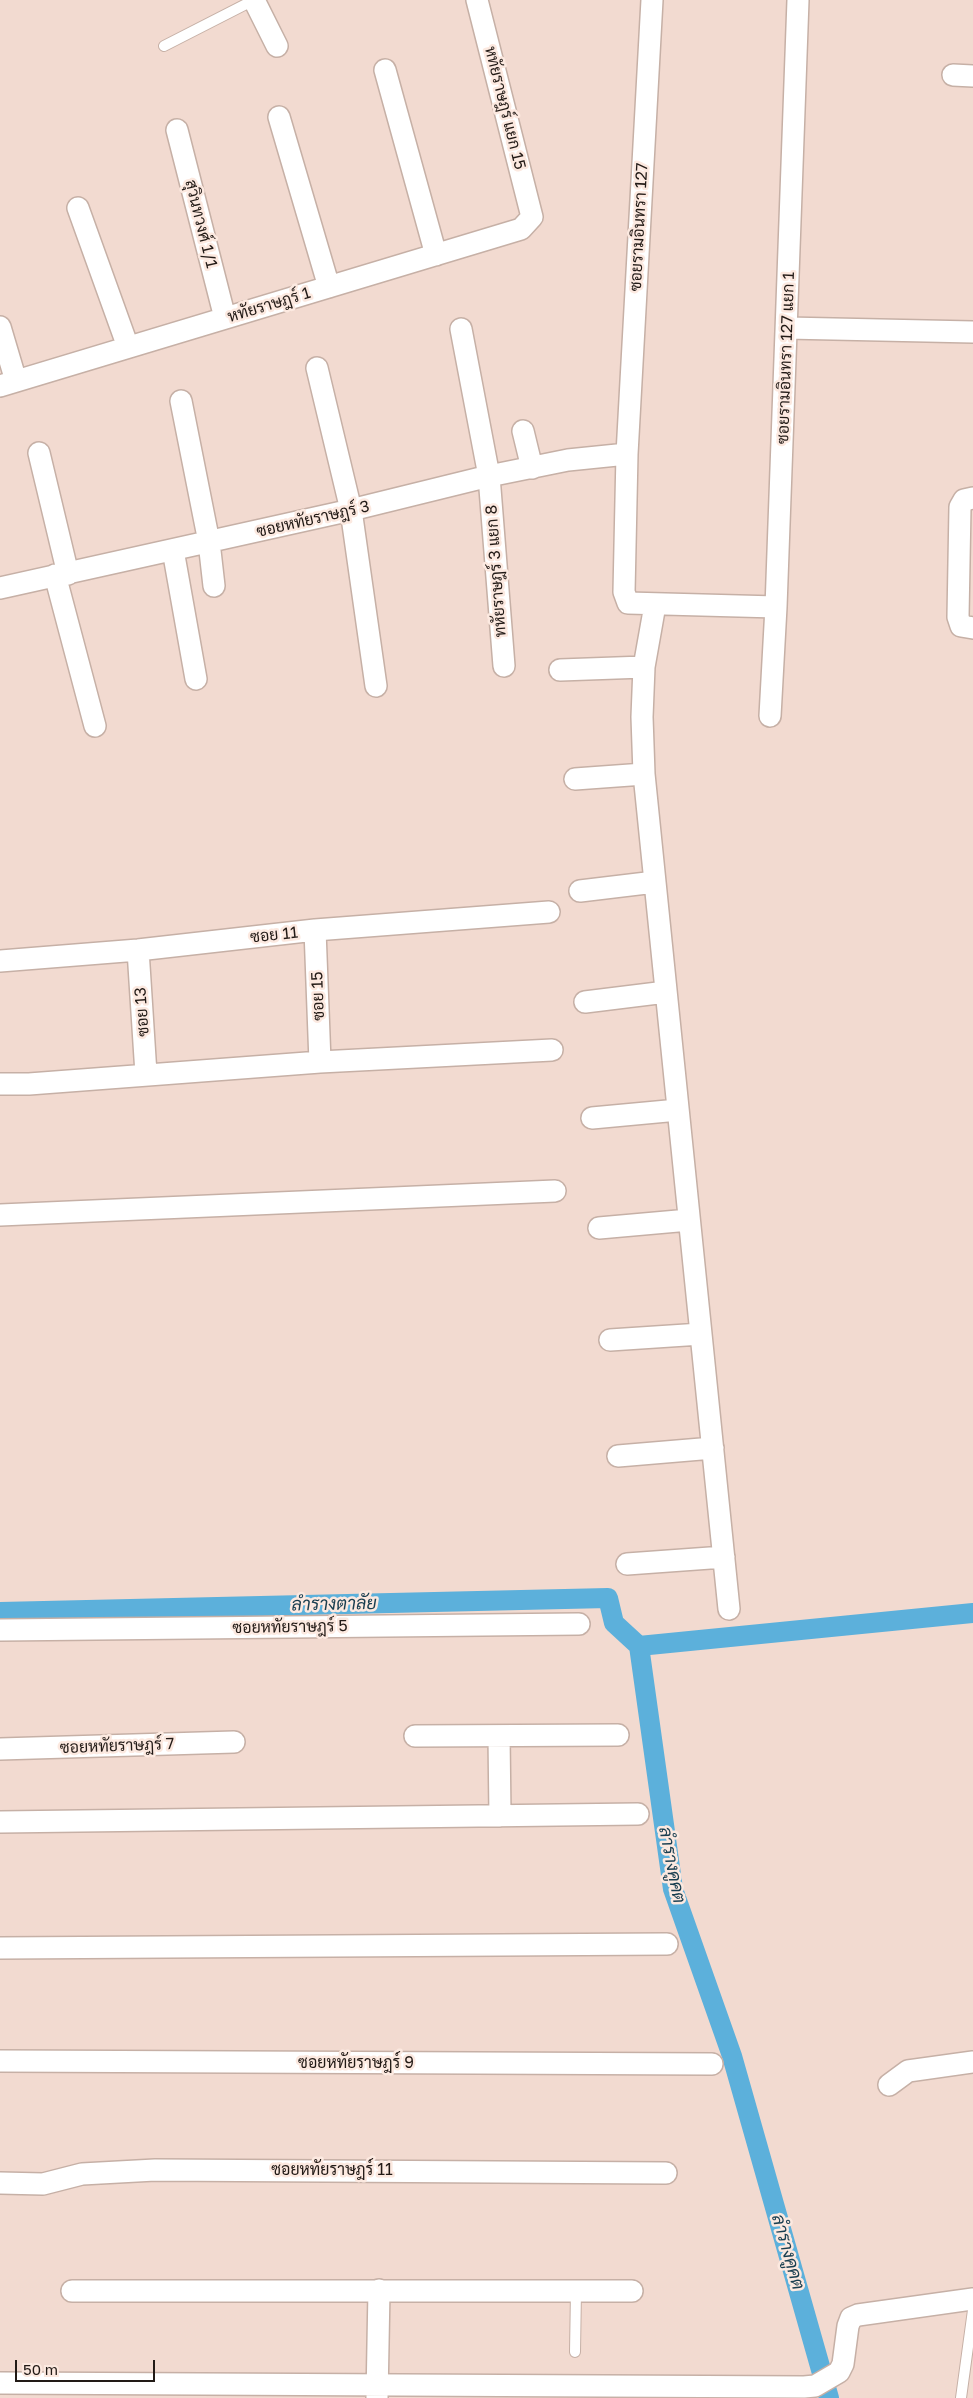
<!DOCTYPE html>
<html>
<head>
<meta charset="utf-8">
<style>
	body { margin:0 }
	#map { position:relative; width:973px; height:2398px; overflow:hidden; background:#f2dad0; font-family:"Golos Text",sans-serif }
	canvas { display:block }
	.scale { position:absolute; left:15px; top:2360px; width:140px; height:22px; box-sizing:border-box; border:2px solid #221a16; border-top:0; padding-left:6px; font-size:15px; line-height:18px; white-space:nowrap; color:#221a16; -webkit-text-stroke:4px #fce9e0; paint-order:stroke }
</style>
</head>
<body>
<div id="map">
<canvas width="973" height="2398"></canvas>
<div class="scale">50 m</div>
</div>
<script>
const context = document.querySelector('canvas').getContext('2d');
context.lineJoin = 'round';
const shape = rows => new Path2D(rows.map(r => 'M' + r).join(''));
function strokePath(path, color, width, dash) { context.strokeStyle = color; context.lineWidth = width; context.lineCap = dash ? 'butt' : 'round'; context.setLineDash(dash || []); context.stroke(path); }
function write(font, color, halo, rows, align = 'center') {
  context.font = font + ' "Golos Text",Sarabun,sans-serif'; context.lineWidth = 5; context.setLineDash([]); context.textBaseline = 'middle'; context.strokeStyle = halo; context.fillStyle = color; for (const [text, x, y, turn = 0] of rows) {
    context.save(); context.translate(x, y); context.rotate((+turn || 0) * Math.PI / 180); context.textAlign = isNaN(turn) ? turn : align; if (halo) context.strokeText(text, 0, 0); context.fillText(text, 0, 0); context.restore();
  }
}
strokePath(shape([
	[0,1612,608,1598,614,1623,639,1646],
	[829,2398,732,2056,673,1889,639,1646,973,1613]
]), '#5cb0db', 20);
const service = shape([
	[164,46,254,0],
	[575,2352,576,2291],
	[961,2398,973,2310]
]);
const minor = shape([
	[254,0,277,46],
	[652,0,627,454,624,592,628,603,776,607],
	[385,70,436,255],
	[953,75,973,76],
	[279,117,329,287],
	[177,130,225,318],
	[78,208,128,347],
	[0,327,16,381],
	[787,328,973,332],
	[461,329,489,476,504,666],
	[317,368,351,510,376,686],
	[0,386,521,229,532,217,477,0],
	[181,401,209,542,214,586],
	[523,431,532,468],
	[39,453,68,574],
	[973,498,964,500,960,507,958,617,961,626,973,628],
	[173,550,196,679],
	[55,575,95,726],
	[0,588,351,510,489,476,568,460,627,454],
	[655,605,644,667,642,717,644,774,729,1609],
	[560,670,644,667],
	[770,716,776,607,798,0],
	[575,779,644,774],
	[580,891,655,882],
	[315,930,320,1062],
	[138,950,146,1074],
	[0,961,138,950,315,930,549,912],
	[585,1002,666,992],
	[0,1084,29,1084,320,1062,552,1050],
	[592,1118,678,1110],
	[0,1215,555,1191],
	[599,1228,689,1220],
	[610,1340,701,1334],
	[618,1456,713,1448],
	[627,1564,724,1557],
	[0,1630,579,1624],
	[415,1736,618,1735],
	[499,1736,500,1816],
	[0,1749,234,1742],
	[0,1822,638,1814],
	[0,1948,667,1944],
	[0,2061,712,2064],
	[889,2085,908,2071,973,2062],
	[0,2183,43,2184,82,2174,155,2170,666,2173],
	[72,2291,632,2291],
	[0,2383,804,2387,815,2386,839,2372,843,2364,848,2326,851,2318,858,2315,973,2299],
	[377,2398,379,2290]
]);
strokePath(service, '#c6b0a6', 12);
strokePath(minor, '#c6b0a6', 24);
strokePath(service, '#fff', 10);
strokePath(minor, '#fff', 21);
write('16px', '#221a16', '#fce9e0', [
	["หทัยราษฎร์ แยก 15",505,108,76],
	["สุวินทวงศ์ 1/1",201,224,76],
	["ซอยรามอินทรา 127",639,227,-87],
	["หทัยราษฎร์ 1",269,305,-17],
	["ซอยรามอินทรา 127 แยก 1",786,358,-88],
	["ซอยหทัยราษฎร์ 3",313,519,-13],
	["ทหัยราษฎร์ 3 แยก 8",496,571,-94],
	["ซอย 11",274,935,-6],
	["ซอย 15",318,996,-92],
	["ซอย 13",142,1012,-94],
	["ซอยหทัยราษฎร์ 5",290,1627,-1],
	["ซอยหทัยราษฎร์ 7",117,1746,-2],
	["ซอยหทัยราษฎร์ 9",356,2063],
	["ซอยหทัยราษฎร์ 11",332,2170]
]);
write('italic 18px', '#193e50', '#fce9e0', [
	["ลำรางตาลัย",334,1604,-1],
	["ลำรางคูคต",672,1865,79],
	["ลำรางคูคต",788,2252,74]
]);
</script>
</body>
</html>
